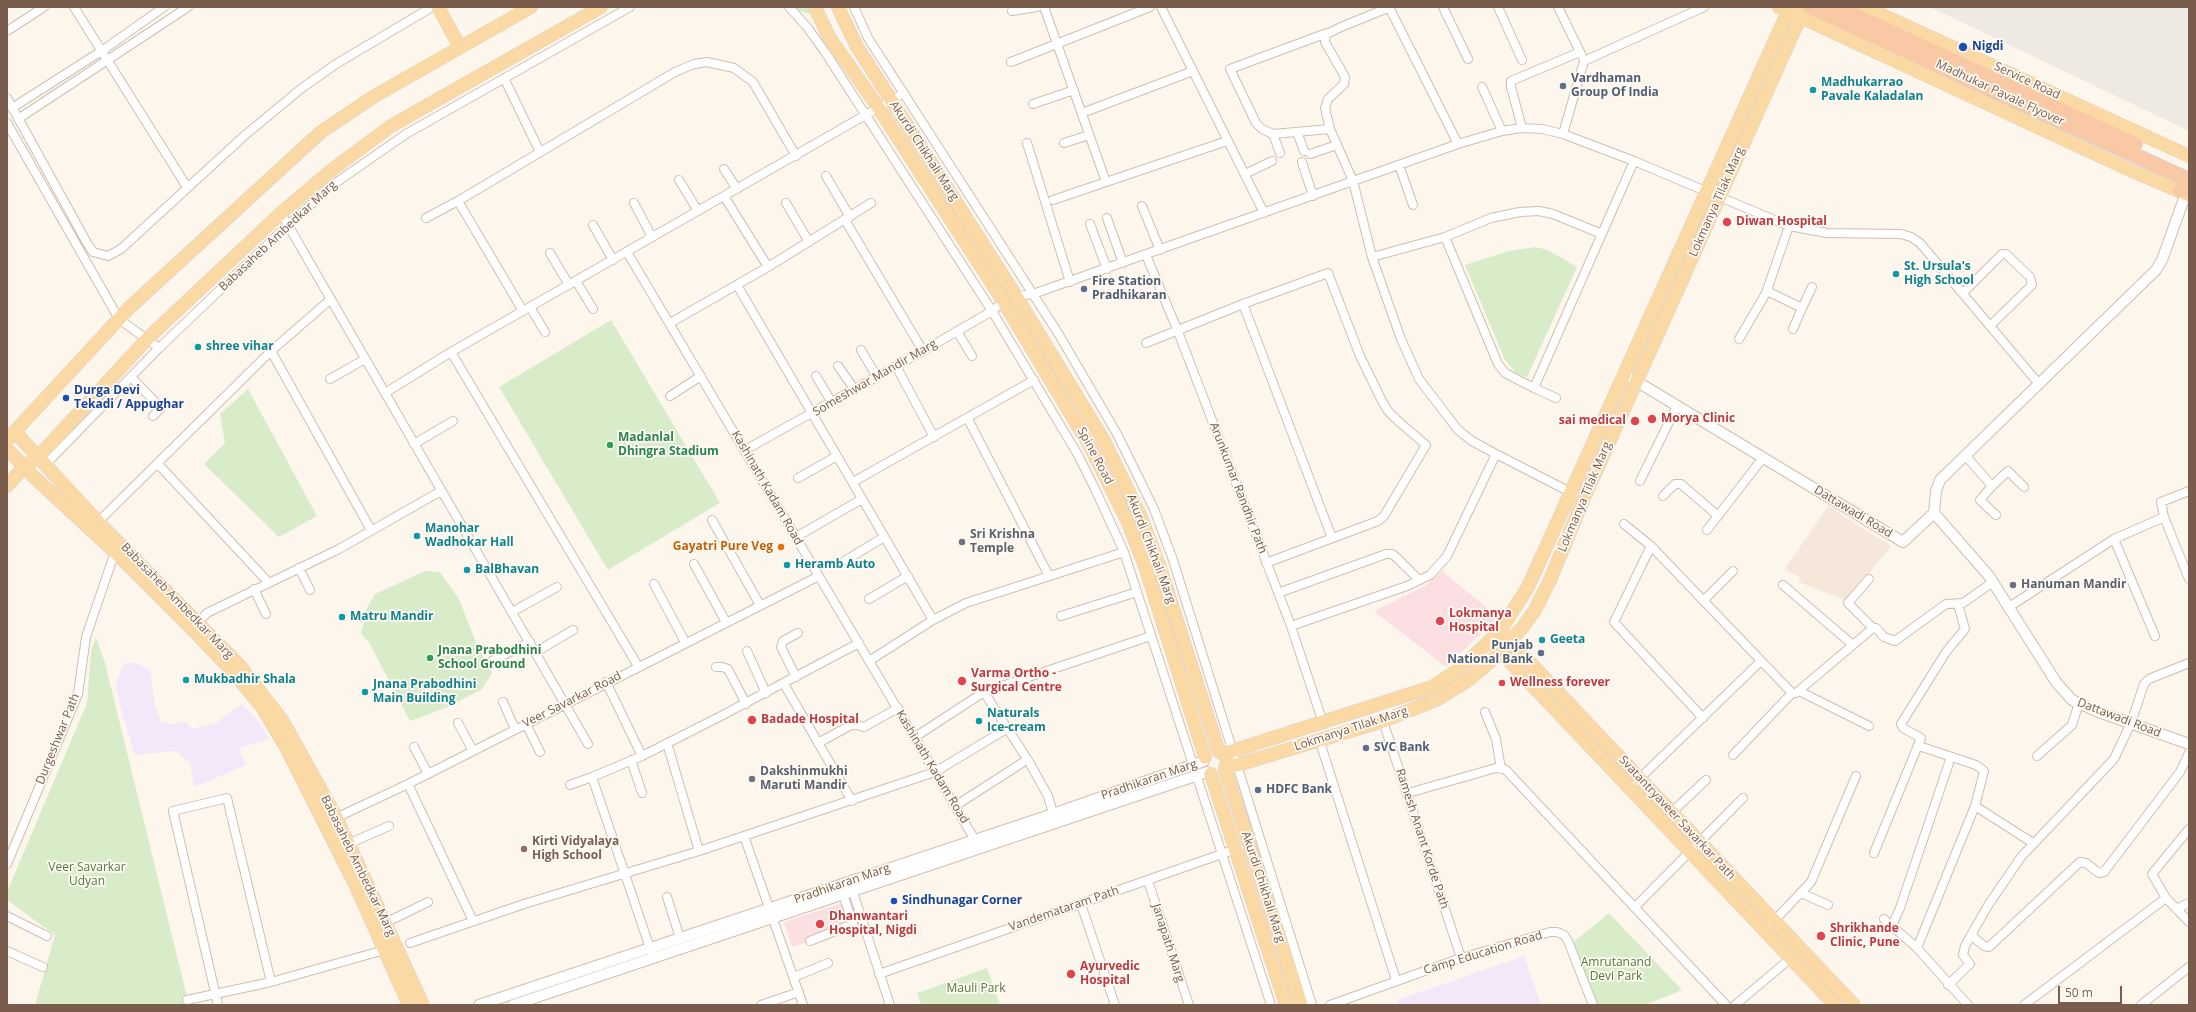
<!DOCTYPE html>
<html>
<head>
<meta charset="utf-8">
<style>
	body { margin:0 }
	#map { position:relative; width:2196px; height:1012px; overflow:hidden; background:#fdf6ec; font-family:"Open Sans",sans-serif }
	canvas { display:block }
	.frame { position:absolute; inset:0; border:8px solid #7a5c4d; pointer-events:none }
	.scale { position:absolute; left:2058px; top:986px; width:64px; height:18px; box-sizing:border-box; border:2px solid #7a5c4d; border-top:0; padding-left:5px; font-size:12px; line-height:14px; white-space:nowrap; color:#7a5c4d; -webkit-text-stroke:3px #fffaf3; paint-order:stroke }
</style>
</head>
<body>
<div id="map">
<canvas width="2196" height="1012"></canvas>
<div class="frame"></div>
<div class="scale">50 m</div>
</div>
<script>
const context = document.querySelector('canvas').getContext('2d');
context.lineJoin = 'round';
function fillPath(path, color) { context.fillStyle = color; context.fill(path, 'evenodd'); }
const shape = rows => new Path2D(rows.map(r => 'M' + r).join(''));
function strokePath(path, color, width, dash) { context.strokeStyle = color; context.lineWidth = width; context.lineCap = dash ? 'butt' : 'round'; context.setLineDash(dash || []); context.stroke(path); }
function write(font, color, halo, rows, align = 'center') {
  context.font = font + ' "Open Sans",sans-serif'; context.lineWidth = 3.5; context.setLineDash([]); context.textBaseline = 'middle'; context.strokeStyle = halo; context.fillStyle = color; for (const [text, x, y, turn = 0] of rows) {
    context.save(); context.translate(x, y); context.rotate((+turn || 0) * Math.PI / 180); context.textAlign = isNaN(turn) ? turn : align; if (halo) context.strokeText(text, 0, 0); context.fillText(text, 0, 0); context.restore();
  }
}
fillPath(shape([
	[1828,506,1891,546,1847,601,1799,582,1800,578,1785,569]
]), '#f5e8da');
fillPath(shape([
	[1930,7,2189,7,2189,131]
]), '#efe9e4');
fillPath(shape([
	[131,662,150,669,155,705,161,722,171,724,186,722,192,729,216,723,242,704,259,722,269,739,239,748,246,765,194,787,190,763,175,751,135,755,120,706,116,684,123,664],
	[1524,956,1541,1005,1399,1005,1397,1000]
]), '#f3e8fa');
fillPath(shape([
	[1442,571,1498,617,1446,667,1374,611,1425,586],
	[848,901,857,926,792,947,784,922]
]), '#fbdfe3');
fillPath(shape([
	[791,7,811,7,814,16],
	[1535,247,1548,250,1577,267,1527,377,1516,373,1505,360,1465,265,1509,251],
	[611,320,720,503,608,570,499,387],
	[248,389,317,516,279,537,204,464,225,443,220,414],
	[425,571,440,572,459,599,475,640,492,673,482,689,448,707,410,721,369,642,361,634,367,608,375,594],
	[96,637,105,663,189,1005,35,1005,55,935,7,900,7,892,87,703,91,651],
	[1609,913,1682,990,1645,1005,1593,1005,1570,945],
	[987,968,1000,1005,921,1005,917,993]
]), '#d8ecc9');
const minor = shape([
	[74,7,187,187],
	[789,7,807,27,825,52,992,311,1078,455,1095,489,1124,552,1271,1005],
	[854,7,868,38,1058,333,1117,434,1154,509,1173,560,1312,1005],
	[1044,7,1106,182],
	[1161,7,1264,213],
	[1389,7,1458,144],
	[1390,7,1341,27,1325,35,1325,42,1345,77,1344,84,1328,99,1325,108,1330,129,1353,181,1372,257,1401,339,1419,379,1458,430,1472,441,1496,454,1574,494],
	[1443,7,1468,59],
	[1498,7,1522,60],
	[1558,7,1582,56],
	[1012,11,1037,7],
	[7,31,44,7],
	[1327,33,1230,69,1256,123,1262,129,1273,134,1330,129],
	[1011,62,1150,7],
	[504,78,540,152],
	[1482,87,1502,131],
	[7,98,87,243,93,252,108,256,121,249,244,136,302,88,336,64,432,7],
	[1033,104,1074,90],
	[12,108,103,50,164,7],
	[1082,113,1193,71],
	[18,119,188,7],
	[7,123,119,319,159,348],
	[1522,128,1511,87,1511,81,1580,52],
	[1297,132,1304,151],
	[1273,134,1280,153],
	[1563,134,1584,61,1704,7],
	[1027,143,1070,282],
	[1064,143,1089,135],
	[1310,154,1337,145],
	[1302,162,1313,196],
	[1399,165,1413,205],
	[724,169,737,189],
	[1245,174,1272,161],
	[826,176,850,217],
	[679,180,698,211],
	[724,196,768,267],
	[1053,200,1227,141],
	[458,201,523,311],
	[634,203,652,237],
	[786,203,809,242],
	[1142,206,1160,250],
	[281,213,588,744],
	[426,218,458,201,675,72,694,64,707,62,734,68,753,82,796,156],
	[1107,218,1123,263],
	[845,220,923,351],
	[1090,224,1107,269],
	[593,225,613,260],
	[1445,237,1498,364,1505,373,1534,388,1634,161],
	[627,252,978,845],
	[550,253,569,285],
	[1146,255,1177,329,1291,626,1323,723],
	[1372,257,1445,237,1491,218,1520,212,1539,211,1553,214,1602,234],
	[576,281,593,309],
	[737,285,933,620],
	[1767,291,1802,308,1812,287],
	[1963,293,2002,254,2006,254,2030,277,2032,285,1990,326],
	[1017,296,1033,294,1458,144,1502,131,1522,128,1542,129,1563,134,1634,161,1789,226,1827,233,1901,234,1911,237,1920,243,2039,384],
	[1243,304,1332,538],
	[530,307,545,332],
	[670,323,768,267,871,203],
	[1793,329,1802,308],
	[957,331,972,356],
	[1739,339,1766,293,1789,226],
	[1146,343,1243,304,1328,273,1360,356,1382,401,1388,411,1398,421,1426,445,1384,516,1378,521,1266,563],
	[861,350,877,377],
	[271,351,371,530],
	[451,352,638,666],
	[838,366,855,390],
	[896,366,934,437],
	[816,376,832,403],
	[131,377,161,408,153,416],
	[330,379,365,359],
	[1534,388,1556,398],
	[385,393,451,352,904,93],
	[670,396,701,376],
	[968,419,1049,576],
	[414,444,453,421],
	[745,450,923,351,992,311,1003,302],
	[1965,455,1992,486,2008,471,2024,487],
	[46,464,159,348,288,225,334,184,406,134,630,7],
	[158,464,268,582],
	[798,478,837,456],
	[1640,481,1677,406],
	[853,482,1034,380],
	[1992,486,1980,500,1996,515],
	[1663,496,1675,484,1681,484,1718,516],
	[2164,517,2161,502,2189,491],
	[712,520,760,605],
	[98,522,271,351,331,299],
	[1624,524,1651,546,1792,693,1796,693,1873,628,1876,628,1884,637,1895,641,1946,604,1963,603,1993,582],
	[1707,530,1762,459],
	[796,537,862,499],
	[2114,539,2164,517,2189,579],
	[1651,546,1614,622,1703,718],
	[846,560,884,537],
	[694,564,726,622],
	[299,568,310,590],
	[1869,579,1848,603,1873,628],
	[654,584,685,642],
	[1783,585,1853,645],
	[254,589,266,614],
	[1278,593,1386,554,1392,554,1397,558,1419,580],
	[869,599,908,576],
	[1704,600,1733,571],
	[2009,607,2114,539,2155,636],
	[512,612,557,587],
	[1061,616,1137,592],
	[195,626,207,613,339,549,441,491],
	[1291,626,1407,586,1430,575,1447,556,1496,454],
	[747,651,766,693],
	[536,652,573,630],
	[492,661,530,642],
	[869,661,933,620,966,603,1124,552],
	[716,667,722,667,728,669,746,704],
	[796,677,781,647,783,641,798,633],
	[606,682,642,756],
	[784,684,852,801],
	[1799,691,1869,726],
	[984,692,1029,762,1048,796,1053,813],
	[503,702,515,729],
	[1485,712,1496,739,1501,769],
	[1383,721,1461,958],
	[458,723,473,751],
	[526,724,540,752],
	[915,737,984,692,1151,636],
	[1319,739,1396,980],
	[667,743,699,851],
	[818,743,853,724,864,727,898,708],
	[414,747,428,774],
	[1733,755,1792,693],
	[2037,756,2072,725,2079,703],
	[631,760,642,793],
	[1637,781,1761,661],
	[408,784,473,921],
	[570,785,592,777],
	[1408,793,1496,768,1505,769,1726,1005],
	[955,806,1022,763],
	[1975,806,2033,843],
	[1672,812,1706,780],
	[325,823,408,784,819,576],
	[2189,829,2152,874,2166,898,2189,922],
	[744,836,803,1005],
	[348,844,389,826],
	[1874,853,1921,738,1903,728,1901,724,1946,652,1965,629,1958,604],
	[7,864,78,694,86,637,116,549],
	[1148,881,1189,1005],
	[851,886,890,1005],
	[1801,893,1828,905],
	[667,897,680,938],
	[1081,904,1115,1005],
	[1635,907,1743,798],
	[2176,909,2189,903],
	[7,916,47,936],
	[1884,919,1917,948,1968,1005],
	[385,923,428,902],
	[1772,923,1811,882,1856,776],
	[1892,926,1900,908,1951,757],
	[1971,935,1984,946,1989,947,2080,862,2086,863,2099,873,2104,872,2180,772,2189,753],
	[810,941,853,924,843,894],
	[410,943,524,904,699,851,935,772,1003,731],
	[1917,948,1975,806,1984,771,1976,765,1919,746],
	[7,951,43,967],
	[653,957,592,777,642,756,719,717,859,643],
	[879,974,1239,848],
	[794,977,828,963],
	[1948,985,1970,964,1963,955,1965,946,1987,907,2021,857,2114,759,2131,723,2144,684,2149,679,2189,663],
	[187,1000,271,982,388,949],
	[218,1005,173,811,227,798,271,982],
	[761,1005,799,992],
	[1330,1005,1461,958,1550,932,1557,932,1564,935,1568,941,1593,1005],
	[1735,1005,1791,958],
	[2024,1005,2166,898],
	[2141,1005,2189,967]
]);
const tertiary = shape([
	[1631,378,1903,542,1934,513],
	[1934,513,1936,491,1940,480,2156,270,2162,260,2186,193],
	[1934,513,1989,576,2056,682,2072,700,2096,711,2189,744],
	[479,1005,1050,815,1204,761],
	[513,1005,1207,772]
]);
const primary = shape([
	[438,7,460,47],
	[815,7,829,37,878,107,1002,299],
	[838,7,856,45,1014,293],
	[1779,7,2130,170,2189,195],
	[1865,7,2189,156],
	[1017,298,1104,441,1140,515,1159,565,1219,752],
	[1005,304,1091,448,1127,520,1146,569,1205,757],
	[15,432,98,522,240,666,282,720,336,817,423,1005],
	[7,440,129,308,321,132,373,97,531,7],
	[7,449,33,476,114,551,192,629,234,673,262,707,287,749,355,884,409,1005],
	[7,486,24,467,39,456,148,338,281,213,333,169,391,126,601,7],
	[1504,635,1854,1005],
	[1495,646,1835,1005],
	[1223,754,1432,687,1461,668,1500,631,1528,587,1790,7],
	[1226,765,1237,765,1383,721,1438,699,1470,679,1493,659,1523,627,1535,610,1550,580,1584,498,1805,7],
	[1225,769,1301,1005],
	[1211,774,1286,1005]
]);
const trunk = shape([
	[1810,7,2189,180],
	[1837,7,2135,144],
	[2180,190,2189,190]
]);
strokePath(minor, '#d1beb0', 10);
strokePath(tertiary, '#d1beb0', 12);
strokePath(primary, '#dad1cd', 14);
strokePath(trunk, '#dad1cd', 16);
strokePath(minor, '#fff', 8);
strokePath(tertiary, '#fff', 10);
strokePath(primary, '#fbd9a5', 13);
strokePath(trunk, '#f9c8a4', 14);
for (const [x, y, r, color] of [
	[1963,47,5,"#1a4fb4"],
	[1563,86,4,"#5c6f8a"],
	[1813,90,4,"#0f9aa8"],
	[1727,222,5,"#e0444e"],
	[1896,274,4,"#0f9aa8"],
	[1084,289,4,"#5c6f8a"],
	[198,347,4,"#0f9aa8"],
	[66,398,4,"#1a4fb4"],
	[1652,419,5,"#e0444e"],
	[1635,421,5,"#e0444e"],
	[610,445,4,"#2e9e5b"],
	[417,536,4,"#0f9aa8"],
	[962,542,4,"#6b7280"],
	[781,547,4,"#e8710a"],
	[787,565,4,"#0f9aa8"],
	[467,570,4,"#0f9aa8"],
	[2013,585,4,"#6b7280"],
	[342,617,4,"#0f9aa8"],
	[1440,621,5,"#e0444e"],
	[1542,640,4,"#0f9aa8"],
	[1541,653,4,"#5c6f8a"],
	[430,658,4,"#2e9e5b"],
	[186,680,4,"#0f9aa8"],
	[962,681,5,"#e0444e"],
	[1502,683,4,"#e0444e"],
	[365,692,4,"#0f9aa8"],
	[752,720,5,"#e0444e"],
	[979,721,4,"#0f9aa8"],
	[1366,748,4,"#5c6f8a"],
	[752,779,4,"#6b7280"],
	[1258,790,4,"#5c6f8a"],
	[524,849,4,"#8d6e63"],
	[894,901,4,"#1a4fb4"],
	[820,924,5,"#e0444e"],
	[1821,936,5,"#e0444e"],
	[1071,974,5,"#e0444e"]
]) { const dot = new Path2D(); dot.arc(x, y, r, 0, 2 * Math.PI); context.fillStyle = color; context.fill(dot); strokePath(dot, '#fffaf3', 1.5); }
write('bold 12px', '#164399', '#fffaf3', [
	["Nigdi",1972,47],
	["Durga Devi",74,391],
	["Tekadi / Appughar",74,405],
	["Sindhunagar Corner",902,901]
], 'left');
write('bold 12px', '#4e5e75', '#fffaf3', [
	["Vardhaman",1571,79],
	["Group Of India",1571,93],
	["Fire Station",1092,282],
	["Pradhikaran",1092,296],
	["Punjab",1533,646,"right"],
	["National Bank",1533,660,"right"],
	["SVC Bank",1374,748],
	["HDFC Bank",1266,790]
], 'left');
write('12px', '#7a5c4d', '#fffaf3', [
	["Service Road",2027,81,25],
	["Madhukar Pavale Flyover",2000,93,25],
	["Akurdi Chikhali Marg",924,151,57],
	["Lokmanya Tilak Marg",1717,202,-66],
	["Babasaheb Ambedkar Marg",278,236,-43],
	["Someshwar Mandir Marg",875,378,-30],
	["Spine Road",1095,456,62],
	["Kashinath Kadam Road",767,488,60],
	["Arunkumar Randhir Path",1238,488,69],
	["Lokmanya Tilak Marg",1585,497,-67],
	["Dattawadi Road",1853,512,31],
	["Akurdi Chikhali Marg",1151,549,69],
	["Babasaheb Ambedkar Marg",177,601,46],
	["Veer Savarkar Road",572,700,-27],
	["Dattawadi Road",2119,718,21],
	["Lokmanya Tilak Marg",1351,729,-18],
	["Durgeshwar Path",58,739,-68],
	["Kashinath Kadam Road",932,767,59],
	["Pradhikaran Marg",1149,780,-19],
	["Svatantryaveer Savarkar Path",1677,818,47],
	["Ramesh Anant Korde Path",1422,839,72],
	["Babasaheb Ambedkar Marg",358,866,64],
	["Pradhikaran Marg",842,884,-19],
	["Akurdi Chikhali Marg",1263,887,72],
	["Vandemataram Path",1064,909,-19],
	["Janapath Marg",1168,943,72],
	["Camp Education Road",1483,953,-17]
]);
write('bold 12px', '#0d838f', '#fffaf3', [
	["Madhukarrao",1821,83],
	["Pavale Kaladalan",1821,97],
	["St. Ursula's",1904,267],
	["High School",1904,281],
	["shree vihar",206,347],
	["Manohar",425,529],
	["Wadhokar Hall",425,543],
	["Heramb Auto",795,565],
	["BalBhavan",475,570],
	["Matru Mandir",350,617],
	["Geeta",1550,640],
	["Mukbadhir Shala",194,680],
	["Jnana Prabodhini",373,685],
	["Main Building",373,699],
	["Naturals",987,714],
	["Ice-cream",987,728]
], 'left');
write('bold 12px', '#be3a42', '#fffaf3', [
	["Diwan Hospital",1736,222],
	["Morya Clinic",1661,419],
	["sai medical",1626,421,"right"],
	["Lokmanya",1449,614],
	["Hospital",1449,628],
	["Varma Ortho -",971,674],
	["Surgical Centre",971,688],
	["Wellness forever",1510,683],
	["Badade Hospital",761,720],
	["Dhanwantari",829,917],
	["Hospital, Nigdi",829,931],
	["Shrikhande",1830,929],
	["Clinic, Pune",1830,943],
	["Ayurvedic",1080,967],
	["Hospital",1080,981]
], 'left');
write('bold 12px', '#27864d', '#fffaf3', [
	["Madanlal",618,438],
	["Dhingra Stadium",618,452],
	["Jnana Prabodhini",438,651],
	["School Ground",438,665]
], 'left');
write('bold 12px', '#5b616d', '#fffaf3', [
	["Sri Krishna",970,535],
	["Temple",970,549],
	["Hanuman Mandir",2021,585],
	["Dakshinmukhi",760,772],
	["Maruti Mandir",760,786]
], 'left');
write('bold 12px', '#c56008', '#fffaf3', [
	["Gayatri Pure Veg",773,547]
], 'right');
write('bold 12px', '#785e54', '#fffaf3', [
	["Kirti Vidyalaya",532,842],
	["High School",532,856]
], 'left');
write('12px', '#537a41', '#fffaf3', [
	["Veer Savarkar",87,868],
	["Udyan",87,882],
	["Amrutanand",1616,963],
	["Devi Park",1616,977],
	["Mauli Park",976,989]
]);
</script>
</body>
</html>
